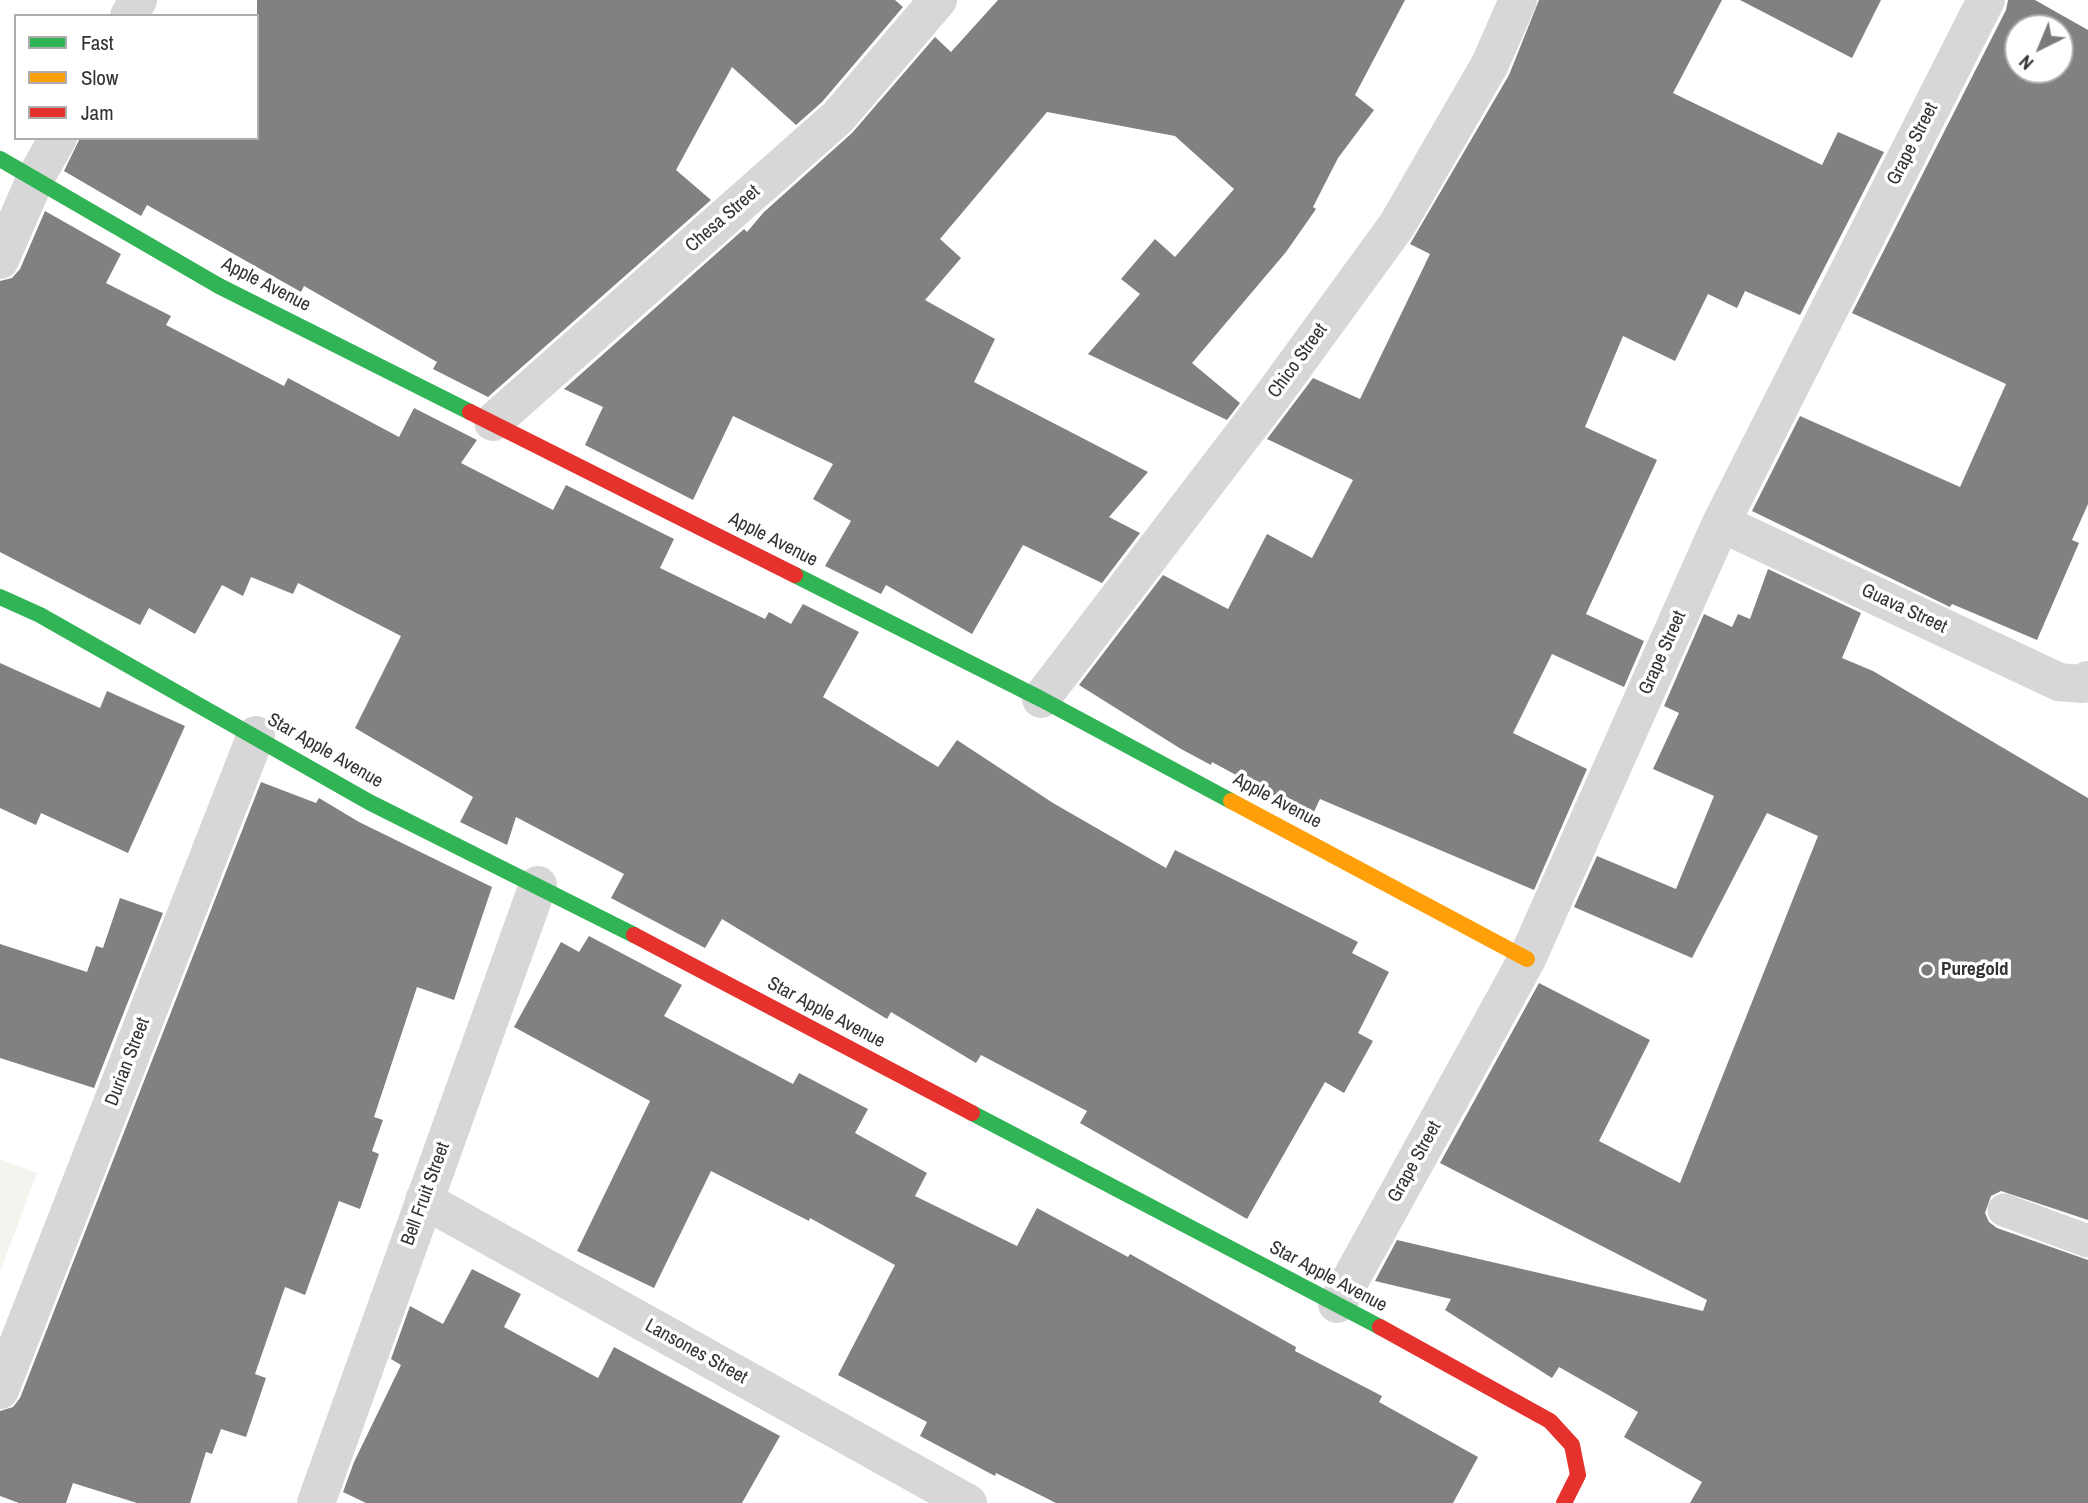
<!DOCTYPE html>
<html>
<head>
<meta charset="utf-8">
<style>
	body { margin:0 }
	#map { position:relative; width:2088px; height:1503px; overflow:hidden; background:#fff; font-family:"Archivo Narrow",sans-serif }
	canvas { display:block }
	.legend { position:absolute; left:14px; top:14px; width:245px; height:126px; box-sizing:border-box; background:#fff; border:2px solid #adadad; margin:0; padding:9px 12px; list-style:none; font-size:21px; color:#333 }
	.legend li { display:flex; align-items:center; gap:14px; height:35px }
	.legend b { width:35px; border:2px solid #adadad }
	.north { position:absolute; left:2004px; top:14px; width:70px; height:70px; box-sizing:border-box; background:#fff; border:2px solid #adadad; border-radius:50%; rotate:223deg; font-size:19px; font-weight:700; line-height:28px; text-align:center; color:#333 }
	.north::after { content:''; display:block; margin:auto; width:24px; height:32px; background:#7a7a7a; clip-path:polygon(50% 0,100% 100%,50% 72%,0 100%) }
</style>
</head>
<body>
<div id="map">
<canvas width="2088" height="1503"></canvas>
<ul class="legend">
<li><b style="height:9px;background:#30b455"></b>Fast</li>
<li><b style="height:9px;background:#ff9f0a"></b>Slow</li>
<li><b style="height:9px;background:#e5322d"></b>Jam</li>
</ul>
<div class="north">N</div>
</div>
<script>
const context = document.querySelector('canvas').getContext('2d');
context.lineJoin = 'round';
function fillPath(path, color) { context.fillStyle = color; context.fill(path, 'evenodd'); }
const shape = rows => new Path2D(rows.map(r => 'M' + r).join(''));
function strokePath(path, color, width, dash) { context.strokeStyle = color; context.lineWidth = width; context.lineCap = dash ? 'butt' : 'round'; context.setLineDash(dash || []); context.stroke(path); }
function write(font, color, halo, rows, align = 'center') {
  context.font = font + ' "Archivo Narrow",sans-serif'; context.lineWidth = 7; context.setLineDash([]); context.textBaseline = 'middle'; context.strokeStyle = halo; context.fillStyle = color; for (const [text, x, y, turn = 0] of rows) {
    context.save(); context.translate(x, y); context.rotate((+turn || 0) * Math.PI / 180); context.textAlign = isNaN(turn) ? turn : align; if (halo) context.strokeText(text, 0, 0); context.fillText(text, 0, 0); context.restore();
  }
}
fillPath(shape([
	[0,1159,37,1173,0,1272]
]), '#f1f5ed');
fillPath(shape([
	[257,0,895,0,903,7,822,102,796,125,732,67,676,170,711,200,488,397,433,369,437,362,304,286,301,292,147,205,141,216,64,171,80,138,257,138],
	[998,0,1405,0,1355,95,1374,110,1338,158,1313,207,1316,209,1286,252,1192,363,1240,403,1227,420,1088,354,1140,294,1121,279,1155,239,1175,257,1234,189,1175,136,1047,112,940,239,961,258,925,300,995,339,974,382,1148,472,1109,517,1140,533,1102,583,1023,545,972,634,886,585,881,594,825,566,851,521,813,499,833,464,733,416,693,500,585,445,603,407,564,389,744,229,747,232,764,212,852,133,935,37,951,52],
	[1539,0,1722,0,1673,93,1822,165,1838,132,1884,152,1800,315,1745,291,1737,308,1708,294,1675,361,1623,336,1585,427,1657,460,1586,614,1644,641,1624,687,1552,654,1513,733,1587,769,1534,890,1320,799,1312,816,1212,762,1211,765,1181,749,1079,685,1163,575,1228,609,1267,534,1312,558,1353,480,1267,439,1313,378,1360,399,1430,254,1410,244,1509,75],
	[1740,0,1881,0,1852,58],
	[2008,0,2035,0,2088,30,2088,504,2072,540,2079,543,2037,640,1952,604,1950,607,1752,511,1800,416,1960,487,2006,384,1852,313,2006,10],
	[2018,28,2060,28,2060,70,2018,70],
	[45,211,121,254,106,283,171,316,166,325,284,386,288,378,399,437,414,408,477,440,461,463,553,510,566,485,674,539,660,568,765,619,769,612,791,624,803,604,859,632,823,697,938,767,957,740,1053,803,1166,868,1175,850,1358,942,1352,953,1389,972,1358,1033,1373,1041,1344,1093,1325,1082,1247,1219,1080,1123,1087,1111,981,1055,976,1063,891,1012,887,1019,722,919,705,948,611,898,624,874,516,817,507,845,460,822,473,797,355,728,401,636,298,583,293,594,251,577,243,596,222,585,195,634,149,608,140,625,0,552,0,281,12,278,20,269],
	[1768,569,1861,613,1842,658,1873,671,2088,798,2088,1220,2001,1191,1991,1196,1985,1213,1989,1222,1997,1228,2088,1260,2088,1503,1690,1503,1702,1482,1624,1437,1638,1412,1559,1367,1552,1378,1445,1310,1451,1299,1375,1281,1397,1240,1703,1311,1707,1300,1440,1163,1539,983,1650,1040,1599,1141,1680,1183,1818,836,1767,813,1692,958,1574,907,1597,856,1676,889,1714,796,1653,769,1679,713,1664,706,1704,614,1732,627,1738,614,1750,619],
	[0,663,100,708,107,691,185,726,128,853,41,813,36,825,0,808],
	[261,782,316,803,319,798,359,822,492,887,454,1000,417,987,374,1117,383,1120,372,1151,379,1154,360,1209,339,1201,305,1295,285,1287,255,1374,266,1378,246,1437,221,1429,212,1454,206,1452,190,1503,137,1503,73,1483,66,1503,19,1503,0,1496,0,1411,13,1407,20,1398],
	[120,898,163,913,94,1088,0,1058,0,944,87,972,96,946,103,948],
	[589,936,682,985,664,1016,793,1084,799,1073,868,1109,855,1133,927,1173,915,1196,1017,1246,1037,1208,1128,1257,1130,1254,1296,1347,1295,1351,1382,1396,1379,1402,1478,1457,1453,1503,1056,1503,996,1473,995,1476,920,1436,927,1422,838,1375,895,1265,810,1218,809,1221,711,1171,654,1288,577,1251,650,1101,514,1027,561,942,579,952],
	[472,1269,521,1294,504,1327,598,1378,614,1347,780,1436,742,1503,366,1503,343,1492,354,1462,401,1365,391,1359,410,1306,443,1324]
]), '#818181');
strokePath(shape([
	[2004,1210,2088,1241]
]), '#d7d7d7', 33);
strokePath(shape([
	[129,16,138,0],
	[0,260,36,177,58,138],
	[493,422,838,117,938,0],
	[1721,523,2059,682,2082,684,2088,680],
	[1041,699,1271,398,1397,225,1490,64,1518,0],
	[424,1200,968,1503],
	[1337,1304,1527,959,1721,523,1986,0],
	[0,1390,256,735],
	[316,1503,538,885]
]), '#d7d7d7', 38);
strokePath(shape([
	[0,159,219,286,470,412],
	[795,575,1041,699,1231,801],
	[0,597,40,615,369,802,634,935],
	[972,1113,1380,1327]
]), '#30b455', 16);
strokePath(shape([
	[1231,801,1527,959]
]), '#ff9f0a', 16);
strokePath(shape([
	[470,412,795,575],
	[634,935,972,1113],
	[1380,1327,1550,1421,1572,1445,1578,1475,1564,1503]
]), '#e5322d', 16);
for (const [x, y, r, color] of [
	[1927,970,7,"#7a7a7a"]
]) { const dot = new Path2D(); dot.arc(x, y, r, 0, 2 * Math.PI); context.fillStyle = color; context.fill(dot); strokePath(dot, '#fff', 2.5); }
write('19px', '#333', '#fff', [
	["Grape Street",1913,144,-63],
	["Chesa Street",723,219,-41],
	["Apple Avenue",266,285,27],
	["Chico Street",1298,361,-54],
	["Apple Avenue",773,540,27],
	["Guava Street",1904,609,25],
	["Grape Street",1663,653,-66],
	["Star Apple Avenue",325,751,30],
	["Apple Avenue",1277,801,28],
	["Star Apple Avenue",826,1013,28],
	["Durian Street",128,1062,-69],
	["Grape Street",1415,1162,-61],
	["Bell Fruit Street",426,1194,-70],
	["Star Apple Avenue",1328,1277,28],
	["Lansones Street",696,1352,29]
]);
write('bold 19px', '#333', '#fff', [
	["Puregold",1941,970]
], 'left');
</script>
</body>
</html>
